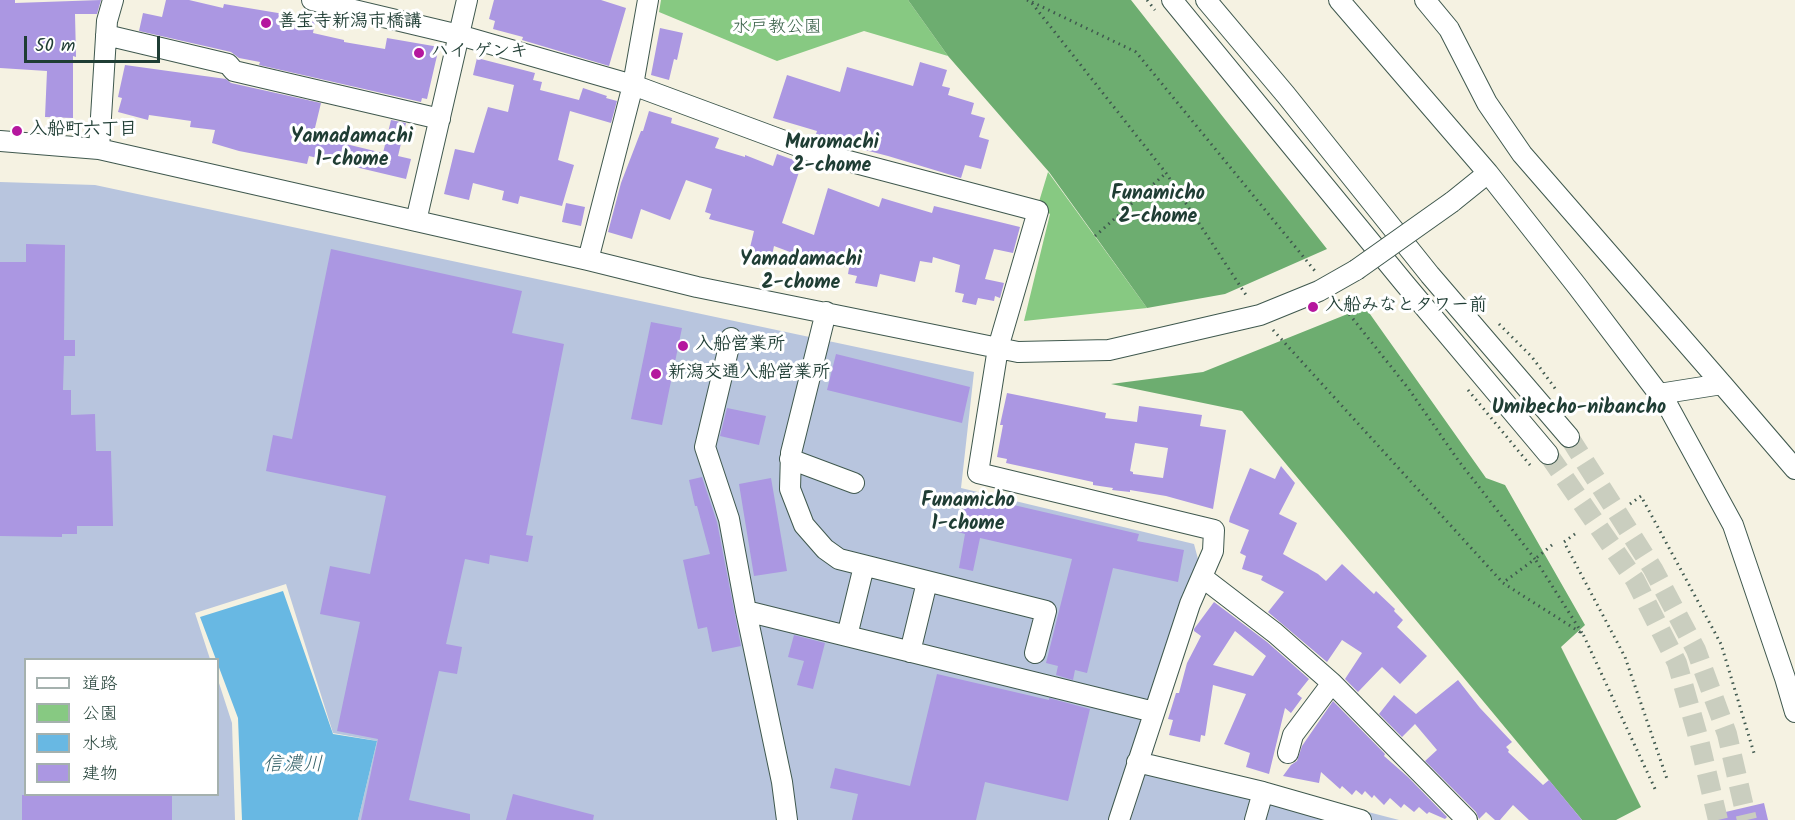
<!DOCTYPE html>
<html>
<head>
<meta charset="utf-8">
<style>
	body { margin:0 }
	#map { position:relative; width:1795px; height:820px; overflow:hidden; background:#f5f2e2; font-family:Kalam,"Klee One",sans-serif }
	canvas { display:block }
	.legend { position:absolute; left:24px; top:658px; width:195px; height:138px; box-sizing:border-box; background:#fff; border:2px solid #a5b1ae; margin:0; padding:8px 10px; list-style:none; font-size:18px; color:#1f3d34 }
	.legend li { display:flex; align-items:center; gap:12px; height:30px }
	.legend b { width:30px; border:2px solid #a5b1ae }
	.scale { position:absolute; left:24px; top:36px; width:136px; height:27px; box-sizing:border-box; border:3px solid #1f3d34; border-top:0; padding-left:8px; font-size:18px; line-height:21px; white-space:nowrap; color:#1f3d34; -webkit-text-stroke:4px #fff; paint-order:stroke }
</style>
</head>
<body>
<div id="map">
<canvas width="1795" height="820"></canvas>
<ul class="legend">
<li><b style="height:8px;background:#fff"></b>道路</li>
<li><b style="height:16px;background:#87c982"></b>公園</li>
<li><b style="height:16px;background:#68b8e3"></b>水域</li>
<li><b style="height:16px;background:#ab97e2"></b>建物</li>
</ul>
<div class="scale">50 m</div>
</div>
<script>
const context = document.querySelector('canvas').getContext('2d');
context.lineJoin = 'round';
function fillPath(path, color) { context.fillStyle = color; context.fill(path, 'evenodd'); }
const shape = rows => new Path2D(rows.map(r => 'M' + r).join(''));
function strokePath(path, color, width, dash) { context.strokeStyle = color; context.lineWidth = width; context.lineCap = dash ? 'butt' : 'round'; context.setLineDash(dash || []); context.stroke(path); }
function write(font, color, halo, rows, align = 'center') {
  context.font = font + ' Kalam,"Klee One",sans-serif'; context.lineWidth = 6; context.setLineDash([]); context.textBaseline = 'middle'; context.strokeStyle = halo; context.fillStyle = color; for (const [text, x, y, turn = 0] of rows) {
    context.save(); context.translate(x, y); context.rotate((+turn || 0) * Math.PI / 180); context.textAlign = isNaN(turn) ? turn : align; if (halo) context.strokeText(text, 0, 0); context.fillText(text, 0, 0); context.restore();
  }
}
fillPath(shape([
	[0,182,95,185,974,372,961,488,1194,544,1198,559,1139,727,1158,733,1152,756,1399,820,358,820,377,741,333,733,286,584,195,613,210,659,26,660,26,794,218,794,218,680,232,723,235,820,0,820]
]), '#b8c5de');
fillPath(shape([
	[661,0,908,0,948,56,864,31,777,61,659,12],
	[1048,172,1147,308,1024,321,1050,214,1038,205]
]), '#87c982');
fillPath(shape([
	[908,0,1131,0,1327,249,1225,294,1147,308,1049,172,948,56],
	[1365,307,1486,478,1505,485,1585,625,1561,647,1641,807,1616,820,1582,820,1242,411,1111,384,1203,372]
]), '#6dad70');
fillPath(shape([
	[283,591,333,734,377,741,358,820,242,820,238,718,200,617]
]), '#68b8e3');
fillPath(shape([
	[0,0,15,0,15,3,101,0,97,14,75,14,76,57,73,56,73,118,45,117,47,71,0,68],
	[166,0,189,0,223,8,224,4,284,14,315,22,313,33,344,40,344,42,385,49,387,38,439,47,427,99,422,98,421,102,259,65,260,62,239,58,231,52,139,31,143,13,162,17],
	[494,0,601,0,626,8,609,66,522,40,523,37,493,29,495,21,489,19],
	[660,28,683,33,677,60,674,59,669,80,651,75],
	[477,58,535,73,533,80,542,82,540,90,579,100,583,88,607,96,606,98,617,101,611,123,570,111,558,160,574,165,562,206,520,196,518,204,502,200,504,191,473,183,469,200,444,194,455,149,474,153,488,107,508,112,514,85,473,75],
	[920,62,947,70,942,86,950,88,948,95,974,103,971,114,985,118,979,137,989,140,981,169,965,165,961,178,888,156,815,137,817,131,773,118,787,75,840,92,847,67,913,86],
	[125,65,226,79,231,83,321,103,313,136,383,153,391,120,406,123,398,156,411,159,406,179,309,156,307,164,239,151,212,143,215,130,190,127,191,121,149,115,148,120,118,112,122,98,118,97],
	[649,111,672,118,671,123,719,138,715,148,745,157,745,155,773,166,777,154,802,163,782,223,814,235,828,188,879,207,882,198,932,213,934,206,1020,227,1013,253,994,249,985,279,1004,283,1000,298,995,296,994,301,978,298,976,305,962,302,964,294,955,292,960,265,933,257,932,263,920,261,915,282,880,274,877,287,855,283,857,276,848,274,849,268,798,255,774,246,770,265,747,260,754,231,709,219,711,214,705,212,712,189,686,180,670,220,641,209,632,239,608,232,621,183,641,131,643,131],
	[566,203,585,207,581,226,562,222],
	[26,244,65,245,64,340,75,340,75,356,64,356,63,390,71,390,71,415,95,414,96,451,111,451,113,526,77,526,77,534,62,534,62,537,0,536,0,262,26,262],
	[331,249,522,291,512,333,564,344,526,535,533,536,528,562,490,555,489,564,465,559,446,644,462,647,457,674,439,671,409,800,470,814,470,820,361,820,378,739,337,731,360,622,320,614,330,566,370,574,386,496,266,471,273,435,292,439],
	[651,322,682,328,662,425,631,419],
	[836,354,970,387,962,423,827,390],
	[1007,393,1106,413,1105,418,1137,422,1139,406,1202,415,1200,426,1226,430,1213,509,1166,496,1130,490,1130,492,1112,490,1113,488,1093,485,1093,482,1006,463,1007,459,997,457,1003,425,1000,425],
	[1135,443,1168,448,1163,478,1133,474,1133,472,1130,471],
	[727,408,766,416,759,445,720,436],
	[1281,466,1295,483,1279,514,1297,523,1283,554,1318,574,1326,581,1342,564,1374,594,1376,591,1395,609,1394,611,1403,620,1397,627,1427,656,1400,684,1382,667,1358,692,1345,679,1362,653,1342,640,1327,662,1268,612,1284,592,1261,580,1263,576,1242,569,1246,556,1240,553,1249,530,1229,522,1230,517,1250,468,1275,479],
	[702,477,717,522,741,646,712,652,707,627,698,629,683,560,710,554,697,506,695,506,689,480],
	[771,478,787,571,754,576,739,484],
	[966,494,1139,534,1137,541,1184,550,1178,582,1113,568,1087,673,1075,670,1073,680,1056,675,1058,666,1046,663,1072,559,980,538,973,571,959,568,965,534,958,532],
	[1214,602,1267,642,1309,679,1297,694,1302,698,1291,713,1285,708,1269,774,1246,767,1250,753,1224,744,1246,694,1213,685,1205,736,1201,735,1200,742,1169,735,1173,720,1168,719,1176,693,1179,693,1187,663,1201,636,1194,631,1194,629],
	[1235,631,1266,656,1253,676,1213,665],
	[794,635,825,643,813,689,797,685,804,661,788,657],
	[937,674,1049,700,1049,698,1090,709,1068,801,985,782,976,820,852,820,858,794,830,788,835,768,910,786],
	[1458,680,1480,708,1512,742,1506,747,1509,750,1508,752,1543,785,1549,780,1582,820,1529,820,1513,805,1500,820,1495,820,1486,812,1479,819,1476,812,1425,761,1437,750,1415,724,1402,737,1379,714,1394,695,1416,714],
	[1333,701,1385,754,1384,756,1408,777,1447,817,1445,819,1429,812,1427,814,1419,807,1414,812,1404,804,1401,808,1390,798,1384,805,1374,795,1372,798,1365,791,1362,795,1356,790,1352,795,1342,786,1340,789,1321,772,1319,783,1283,776,1291,765,1297,761,1302,746],
	[513,794,594,815,593,820,506,820],
	[22,795,172,795,172,820,22,820],
	[1764,803,1768,820,1718,820,1717,814]
]), '#ab97e2');
strokePath(shape([
	[1569,437,1653,569,1696,650,1727,734,1747,820],
	[1548,454,1635,580,1677,663,1699,740,1718,820]
]), '#cacebf', 20, [20, 10]);
const minor = shape([
	[312,0,459,35,633,85,814,152,1038,211,998,348,978,473,1214,530,1213,551,1190,604,1119,820],
	[1172,0,1405,284,1548,454],
	[1206,0,1286,95,1430,275,1569,437],
	[1339,0,1488,173,1577,286,1668,406,1733,525,1785,678,1795,712],
	[1425,0,1449,29,1487,103,1522,154,1722,384],
	[106,35,228,64,234,71,440,119],
	[0,141,99,149,588,260,697,287,1018,352,1109,350,1260,315,1319,291,1356,270],
	[99,149,107,21,113,0],
	[1452,202,1488,173],
	[416,221,467,0],
	[588,260,633,85,648,0],
	[826,312,791,453,790,489,804,525,825,549,839,559,1046,611,1035,653],
	[731,338,705,447,729,519,746,611,782,782,787,820],
	[1659,394,1722,384,1795,469],
	[790,459,854,483],
	[1202,577,1275,633,1332,683,1293,735,1288,753],
	[746,611,1154,712],
	[847,636,864,566],
	[910,652,927,582],
	[1332,683,1467,820],
	[1137,762,1263,792,1361,820],
	[1255,820,1263,792]
]);
strokePath(minor, '#3f584e', 22);
strokePath(shape([
	[1027,0,1031,2,1166,173,1248,298],
	[1147,0,1155,10],
	[1032,2,1136,52,1315,271],
	[1095,236,1166,173],
	[1338,300,1408,388,1458,460,1535,559,1504,582],
	[1499,324,1532,357,1557,391],
	[1273,330,1503,583,1583,634,1656,791],
	[1468,390,1530,465],
	[1630,504,1641,496,1721,644,1754,753],
	[1575,534,1564,542,1625,657,1667,779],
	[1552,545,1535,559,1582,633]
]), '#3f584e', 3, [1.5, 4.5]);
strokePath(minor, '#fff', 20);
const minorBridge = shape([
	[1356,270,1452,202]
]);
strokePath(minorBridge, '#3f584e', 22, []);
strokePath(minorBridge, '#fff', 20);
for (const [x, y, r, color] of [
	[266,23,6,"#b5179e"],
	[419,53,6,"#b5179e"],
	[17,131,6,"#b5179e"],
	[1313,307,6,"#b5179e"],
	[683,346,6,"#b5179e"],
	[656,374,6,"#b5179e"]
]) { const dot = new Path2D(); dot.arc(x, y, r, 0, 2 * Math.PI); context.fillStyle = color; context.fill(dot); strokePath(dot, '#fff', 2); }
write('bold 18px', '#1f3d34', '#fff', [
	["善宝寺新潟市橋講",278,23],
	["ハイ ゲンキ",431,53],
	["入船町六丁目",29,131],
	["入船みなとタワー前",1325,307],
	["入船営業所",695,346],
	["新潟交通入船営業所",668,374]
], 'left');
write('18px', '#396048', '#fff', [
	["水戸教公園",777,29]
]);
write('bold 20px', '#1f3d34', '#fff', [
	["Yamadamachi",352,139],
	["1-chome",352,162],
	["Muromachi",832,145],
	["2-chome",832,168],
	["Funamicho",1158,196],
	["2-chome",1158,219],
	["Yamadamachi",801,262],
	["2-chome",801,285],
	["Umibecho-nibancho",1579,410],
	["Funamicho",968,503],
	["1-chome",968,526]
]);
write('italic 20px', '#356269', '#fff', [
	["信濃川",293,767]
]);
</script>
</body>
</html>
